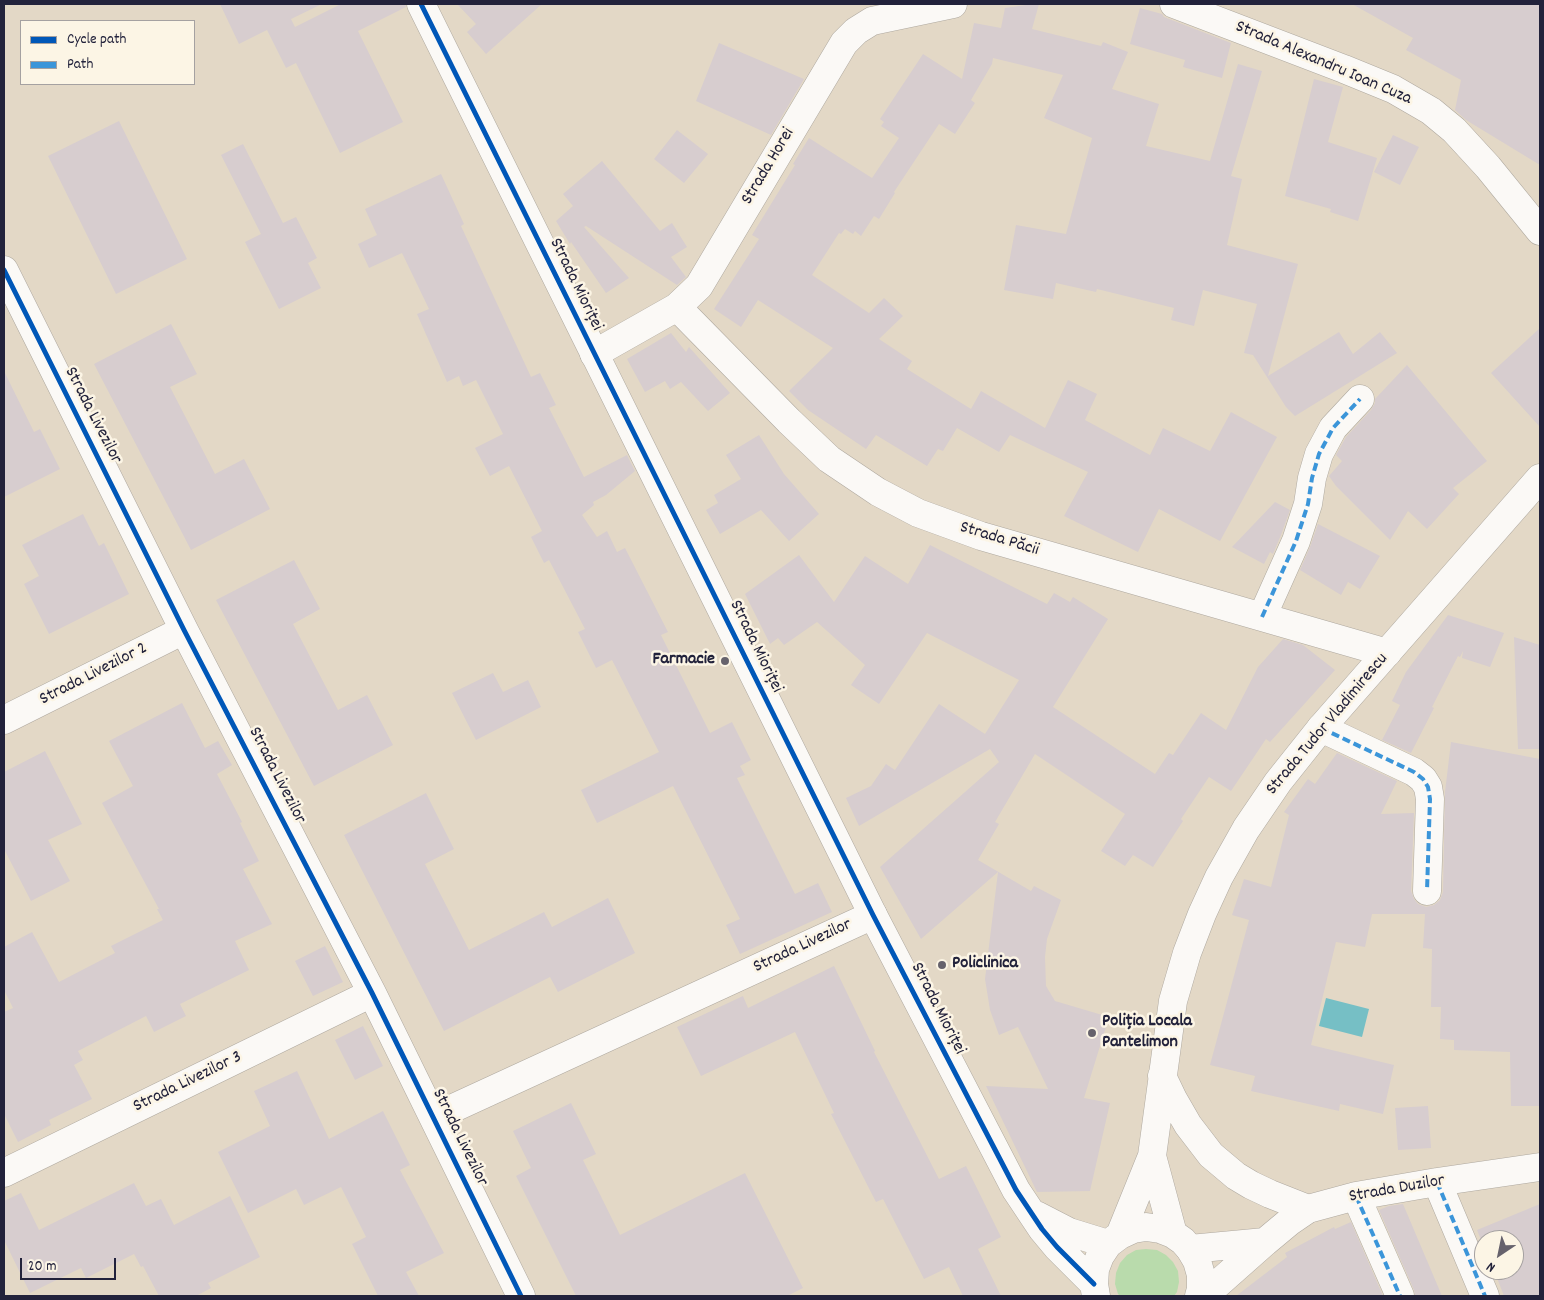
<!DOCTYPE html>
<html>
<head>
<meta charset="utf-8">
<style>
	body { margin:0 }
	#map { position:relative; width:1544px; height:1300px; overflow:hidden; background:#e3d8c6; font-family:Dekko,sans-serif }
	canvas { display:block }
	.frame { position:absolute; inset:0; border:5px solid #22223b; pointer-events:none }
	.legend { position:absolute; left:20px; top:20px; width:175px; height:65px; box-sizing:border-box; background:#fcf5e5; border:1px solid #a5a1a1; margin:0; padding:6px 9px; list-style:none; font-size:15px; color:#22223b }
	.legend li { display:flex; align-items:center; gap:10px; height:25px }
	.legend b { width:25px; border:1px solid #a5a1a1 }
	.north { position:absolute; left:1474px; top:1230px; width:50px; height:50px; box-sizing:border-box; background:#fcf5e5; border:1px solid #a5a1a1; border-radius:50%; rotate:214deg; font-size:14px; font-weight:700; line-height:20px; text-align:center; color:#22223b }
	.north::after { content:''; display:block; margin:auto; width:18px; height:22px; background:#66626c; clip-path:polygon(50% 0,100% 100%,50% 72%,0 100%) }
	.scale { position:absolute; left:20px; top:1258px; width:96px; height:22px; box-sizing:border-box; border:2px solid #22223b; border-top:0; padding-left:6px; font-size:15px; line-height:18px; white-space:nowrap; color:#22223b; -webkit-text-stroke:4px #fcf5e5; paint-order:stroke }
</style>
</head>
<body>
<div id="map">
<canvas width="1544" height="1300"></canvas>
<div class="frame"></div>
<ul class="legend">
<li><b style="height:6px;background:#0057b8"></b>Cycle path</li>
<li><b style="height:6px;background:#3b95d9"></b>Path</li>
</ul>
<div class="north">N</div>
<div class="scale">20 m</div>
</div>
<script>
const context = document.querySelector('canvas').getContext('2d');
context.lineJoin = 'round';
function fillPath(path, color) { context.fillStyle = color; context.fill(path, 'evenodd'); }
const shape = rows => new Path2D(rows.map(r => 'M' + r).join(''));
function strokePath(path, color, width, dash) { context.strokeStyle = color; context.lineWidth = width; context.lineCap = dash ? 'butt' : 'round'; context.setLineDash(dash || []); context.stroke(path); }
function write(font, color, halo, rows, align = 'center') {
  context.font = font + ' Dekko,sans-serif'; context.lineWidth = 5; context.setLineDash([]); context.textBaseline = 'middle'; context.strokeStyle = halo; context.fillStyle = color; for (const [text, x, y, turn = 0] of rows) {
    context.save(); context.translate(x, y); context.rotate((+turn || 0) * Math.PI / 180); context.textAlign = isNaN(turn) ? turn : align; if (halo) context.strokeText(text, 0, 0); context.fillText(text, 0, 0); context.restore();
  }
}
fillPath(shape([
	[1146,1249,1157,1250,1166,1255,1173,1262,1178,1271,1179,1282,1177,1292,1174,1296,1120,1296,1118,1294,1115,1284,1116,1273,1120,1263,1127,1255,1136,1250]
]), '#b9dbac');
fillPath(shape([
	[1326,998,1369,1009,1362,1037,1319,1026]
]), '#76bfc5');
fillPath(shape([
	[220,4,322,4,291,19,295,27,341,4,405,4,406,7,358,31,403,122,340,153,296,63,286,68,267,30,239,44],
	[457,4,542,4,486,54,467,32,476,24],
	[1033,4,1039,4,1032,29,1101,46,1103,42,1128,52,1112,89,1159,104,1146,146,1210,161,1238,64,1262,71,1231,176,1242,179,1227,245,1298,264,1268,376,1339,332,1353,354,1380,332,1397,353,1295,416,1286,407,1253,355,1244,353,1257,304,1203,290,1194,326,1171,320,1174,308,1097,289,1096,292,1056,283,1053,299,1004,290,1016,225,1066,234,1092,138,1044,118,1063,75,993,58,992,64,971,100,975,103,955,134,939,124,894,192,895,193,879,219,874,216,861,236,855,231,853,234,845,229,841,234,839,233,812,275,869,313,884,298,903,316,879,339,912,361,907,369,971,409,981,391,1045,428,1068,380,1097,394,1085,420,1150,455,1163,428,1210,451,1231,412,1277,437,1220,541,1159,509,1138,552,1064,516,1088,472,1010,435,999,452,957,428,943,451,938,449,927,466,876,435,866,449,808,410,789,391,833,348,758,300,741,327,714,309,759,239,752,235,795,165,793,164,809,138,872,178,899,138,881,126,884,122,880,119,923,54,962,79,974,23,1001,28,1005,8],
	[1352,4,1540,4,1540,165,1466,120,1455,110,1461,80,1406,50,1413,38],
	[1140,8,1162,14,1164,17,1231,43,1222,78,1183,67,1185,60,1130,44],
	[719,43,804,79,771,135,696,101],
	[1314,79,1343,87,1328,142,1377,158,1358,221,1330,212,1331,209,1285,196],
	[119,121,187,259,116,294,48,156],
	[677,130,708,154,684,183,654,159],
	[1393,135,1419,147,1400,185,1374,172],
	[243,144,283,223,296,217,317,258,308,263,321,288,279,309,245,242,261,234,221,155],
	[602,161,660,231,672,223,687,247,671,257,686,277,677,285,586,226,584,227,629,278,606,293,571,242,570,244,556,221,573,206,563,194],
	[441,174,464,224,461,226,531,377,540,373,556,405,549,408,584,477,627,455,635,471,606,495,593,502,594,505,582,515,597,537,607,531,617,552,625,548,668,632,661,635,710,733,732,722,751,760,740,766,745,775,737,778,795,894,818,883,832,912,740,954,726,925,740,919,673,786,597,823,581,790,659,752,612,660,596,668,578,632,585,629,549,560,544,563,531,537,542,531,509,466,490,476,475,448,503,434,476,380,463,386,459,376,447,382,417,314,429,309,402,253,369,268,358,244,377,235,365,209],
	[171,324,197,374,170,387,215,474,244,459,270,509,191,550,94,364],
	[1540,328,1540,427,1491,373],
	[671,333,686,352,689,347,730,393,708,411,681,382,670,389,665,381,645,392,627,359],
	[1407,365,1487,461,1453,488,1459,494,1427,529,1408,511,1390,540,1336,486,1329,476,1342,461,1336,455,1346,437,1371,410,1375,403,1375,399],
	[4,371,34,432,40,429,60,469,4,497],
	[759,435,784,474,819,514,789,541,761,510,720,534,706,510,718,503,714,495,741,479,726,455],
	[1275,502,1290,510,1281,535,1273,554,1270,552,1264,564,1232,547],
	[83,514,99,546,104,543,129,594,49,634,24,584,39,576,22,545],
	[1318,524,1380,556,1360,589,1348,582,1341,595,1300,570,1310,547],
	[930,545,1047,604,1054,593,1070,602,1073,597,1108,619,1053,707,1155,774,1169,753,1173,755,1201,713,1226,730,1258,667,1283,639,1303,645,1335,670,1270,742,1266,739,1231,791,1209,777,1181,819,1183,821,1153,867,1133,855,1125,866,1101,851,1125,814,1035,754,995,822,999,824,978,860,1031,891,1034,886,1061,900,1047,939,1045,957,1046,986,1055,1001,1109,1017,1084,1098,1110,1103,1090,1191,1037,1192,986,1086,1048,1089,1018,1027,999,1035,990,1010,985,979,998,872,921,939,880,867,999,762,990,749,859,826,846,798,871,786,886,764,895,770,939,704,985,734,1019,680,927,633,879,704,851,685,865,665,817,622,784,645,778,638,770,644,745,594,799,555,834,602,865,556,908,584],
	[294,560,320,609,293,624,338,710,367,695,393,745,314,786,216,600],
	[1448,615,1504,633,1490,667,1462,658,1463,651,1460,657,1458,656,1432,707,1434,708,1411,753,1382,740,1400,705,1392,701,1406,672],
	[1514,637,1540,645,1540,749,1518,749],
	[493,673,503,692,528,680,541,707,476,740,452,693],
	[182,703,205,748,218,741,232,765,217,774,242,822,240,823,259,861,243,869,272,924,235,941,249,970,180,1004,186,1016,154,1032,146,1016,78,1051,83,1060,74,1065,92,1099,49,1120,51,1125,18,1142,4,1114,4,1012,13,1008,4,990,4,947,32,932,59,982,115,953,111,946,163,920,157,909,159,909,102,803,133,786,109,741],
	[1451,742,1540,759,1540,1106,1511,1106,1510,1052,1454,1050,1454,1040,1440,1039,1441,1007,1431,1007,1432,949,1423,948,1425,914,1372,914,1365,947,1336,942,1311,1045,1394,1065,1383,1114,1340,1104,1339,1111,1251,1091,1255,1076,1210,1065,1249,920,1232,915,1244,879,1271,887,1289,815,1284,812,1308,779,1315,784,1337,753,1397,781,1381,814,1414,813,1411,891,1414,899,1418,904,1426,907,1434,905,1440,900,1443,892,1445,792],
	[45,751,82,824,48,840,70,881,31,901,4,849,4,772],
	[426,793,454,849,425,864,469,950,544,912,552,927,608,898,635,953,558,992,550,977,444,1031,344,835],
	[325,946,343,982,313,996,295,961],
	[834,966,875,1051,874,1052,939,1179,966,1166,1001,1237,978,1249,1001,1296,963,1296,949,1267,924,1279,883,1199,876,1202,831,1114,834,1113,795,1032,701,1076,677,1027,743,996,748,1008],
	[363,1026,383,1066,355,1080,335,1040],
	[297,1071,329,1139,383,1111,410,1165,400,1170,444,1253,406,1272,419,1296,378,1296,352,1244,366,1237,341,1187,304,1205,296,1189,248,1213,218,1152,270,1126,254,1091],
	[571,1103,596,1154,583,1160,620,1235,745,1173,803,1288,787,1296,576,1296,516,1176,531,1168,513,1131],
	[1428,1106,1431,1148,1398,1150,1395,1108],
	[134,1183,146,1206,161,1199,174,1225,230,1196,260,1257,208,1283,211,1288,196,1296,159,1296,143,1266,141,1267,134,1254,86,1278,81,1268,30,1293,4,1240,4,1201,21,1193,39,1230],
	[1403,1204,1442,1296,1415,1296,1414,1290,1379,1210,1389,1206],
	[1540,1204,1540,1296,1504,1296,1494,1270,1514,1270,1514,1240,1484,1240,1484,1247,1477,1230],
	[1351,1222,1383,1296,1236,1296,1287,1257,1285,1253,1334,1227,1335,1229]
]), '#d7cdcf');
const minor = shape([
	[1174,4,1344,69,1393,89,1431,111,1454,130,1488,167,1540,231],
	[4,270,184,630,372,993,521,1296],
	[677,307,789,421,829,459,878,492,918,513,981,536,1387,653],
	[594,354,677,307,699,286,844,43,856,31,872,21,953,4],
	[1262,617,1296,541,1308,504,1312,478,1319,454,1333,428,1360,399],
	[4,720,184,630],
	[1321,728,1414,772,1423,779,1428,787,1430,799,1427,891],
	[434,1117,873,915],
	[4,1173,372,993],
	[1437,1182,1485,1296],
	[1356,1196,1400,1296],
	[1190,1249,1265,1242],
	[1204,1296,1265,1242,1289,1222,1308,1209,1356,1196,1437,1182,1540,1167]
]);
const tertiary = shape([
	[421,4,873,915,1016,1190,1042,1229,1057,1247,1094,1284],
	[1162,1076,1173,1099,1188,1125,1211,1155,1236,1176,1251,1185,1270,1194,1308,1209],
	[1152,1156,1173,1234],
	[1036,1215,1069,1232,1108,1244],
	[1120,1235,1152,1156,1173,1001,1187,953,1202,914,1219,877,1246,829,1278,782,1321,728,1540,478],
	[1096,1296,1094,1284,1095,1269,1100,1256,1108,1244,1120,1235,1133,1229,1146,1227,1160,1229,1173,1234,1183,1241,1190,1249,1197,1261,1201,1275,1201,1289,1199,1296]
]);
strokePath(minor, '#aea89f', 29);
strokePath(tertiary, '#aea89f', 29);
strokePath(minor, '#fbf9f6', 28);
strokePath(tertiary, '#fbf9f6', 28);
strokePath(shape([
	[1262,617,1296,541,1308,504,1312,478,1319,454,1333,428,1360,399],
	[1321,728,1414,772,1423,779,1428,787,1430,799,1427,891],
	[1437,1182,1485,1296],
	[1356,1196,1400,1296]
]), '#3b95d9', 4, [8, 4]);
strokePath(shape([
	[421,4,873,915,1016,1190,1042,1229,1057,1247,1094,1284],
	[4,270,184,630,372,993,521,1296]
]), '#0057b8', 5);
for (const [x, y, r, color] of [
	[725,661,5,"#66626c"],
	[942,965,5,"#66626c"],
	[1092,1033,5,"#66626c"]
]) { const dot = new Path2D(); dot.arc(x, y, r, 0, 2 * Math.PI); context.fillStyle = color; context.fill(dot); strokePath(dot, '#fcf5e5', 2); }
write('18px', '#22223b', '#fcf5e5', [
	["Strada Alexandru Ioan Cuza",1323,64,23],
	["Strada Horei",769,167,-59],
	["Strada Mioriței",575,285,64],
	["Strada Livezilor",92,416,63],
	["Strada Păcii",999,540,17],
	["Strada Mioriței",755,647,64],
	["Strada Livezilor 2",94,675,-27],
	["Strada Tudor Vladimirescu",1328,725,-50],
	["Strada Livezilor",276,776,63],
	["Strada Livezilor",803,947,-25],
	["Strada Mioriței",937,1009,63],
	["Strada Livezilor 3",188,1083,-26],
	["Strada Livezilor",459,1138,64],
	["Strada Duzilor",1397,1190,-10]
]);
write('bold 18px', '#22223b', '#fcf5e5', [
	["Farmacie",715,661,"right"],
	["Policlinica",952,965],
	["Poliția Locala",1102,1023],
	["Pantelimon",1102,1044]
], 'left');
</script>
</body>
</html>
